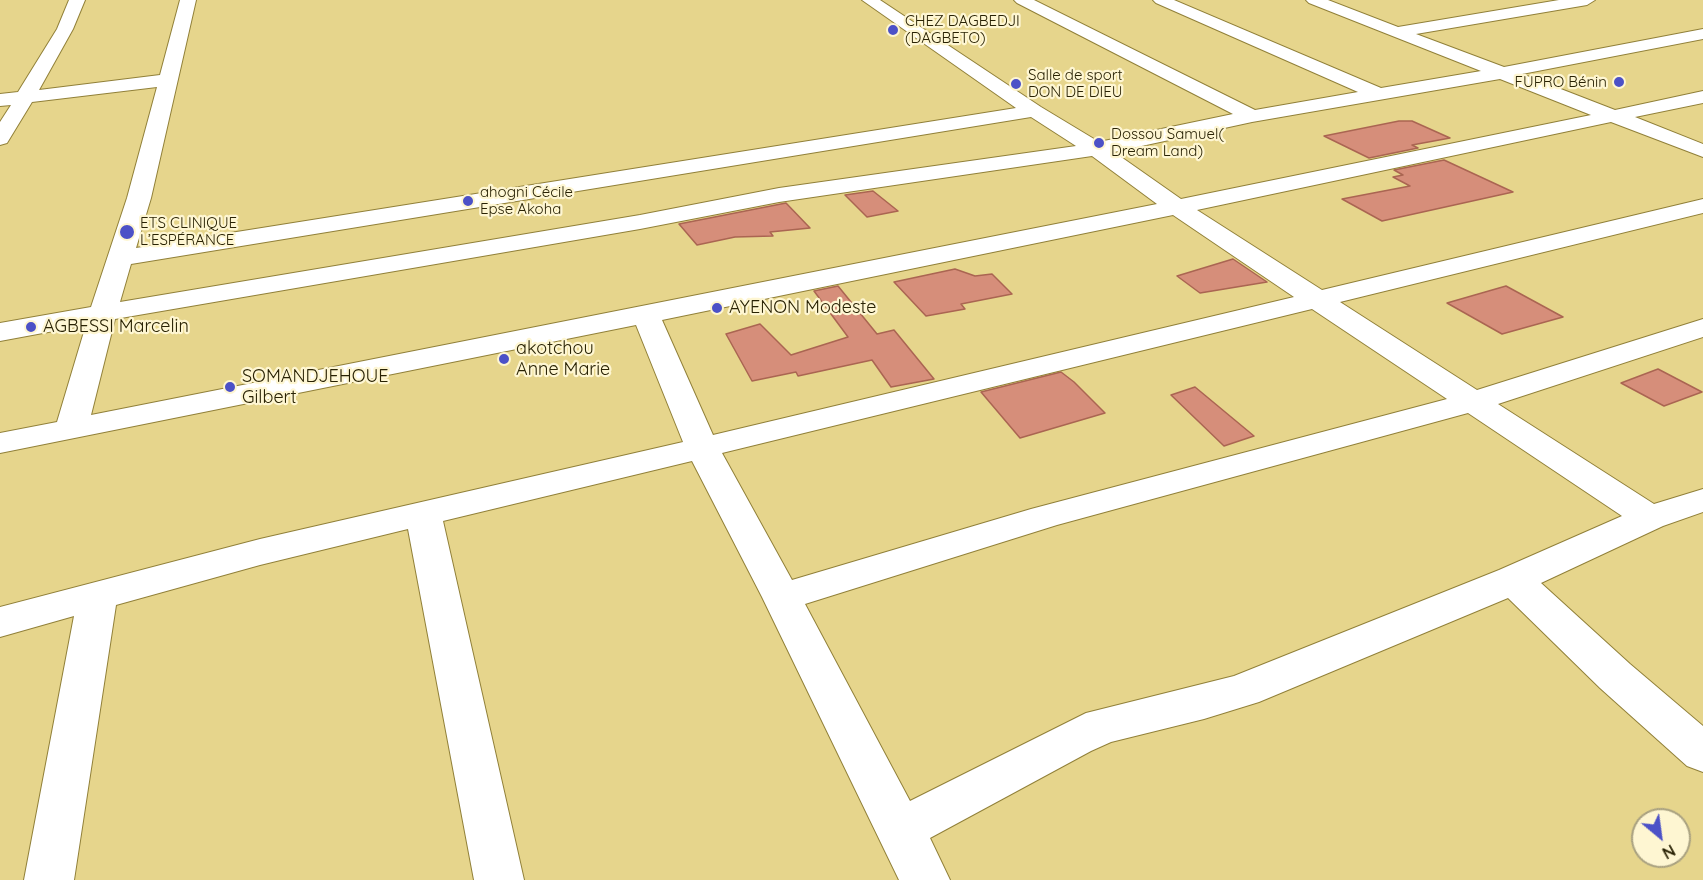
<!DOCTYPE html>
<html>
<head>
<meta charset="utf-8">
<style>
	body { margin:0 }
	#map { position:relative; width:1703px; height:880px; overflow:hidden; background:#e6d58c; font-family:Quicksand,sans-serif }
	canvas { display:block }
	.north { position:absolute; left:1631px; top:808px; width:60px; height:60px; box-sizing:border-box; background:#fef6d2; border:2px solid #a9a180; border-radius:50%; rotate:151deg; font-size:16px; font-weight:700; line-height:24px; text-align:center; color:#292204 }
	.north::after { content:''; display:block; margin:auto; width:21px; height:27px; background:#4c51c7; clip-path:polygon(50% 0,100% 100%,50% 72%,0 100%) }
</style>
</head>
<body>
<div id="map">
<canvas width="1703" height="880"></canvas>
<div class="north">N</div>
</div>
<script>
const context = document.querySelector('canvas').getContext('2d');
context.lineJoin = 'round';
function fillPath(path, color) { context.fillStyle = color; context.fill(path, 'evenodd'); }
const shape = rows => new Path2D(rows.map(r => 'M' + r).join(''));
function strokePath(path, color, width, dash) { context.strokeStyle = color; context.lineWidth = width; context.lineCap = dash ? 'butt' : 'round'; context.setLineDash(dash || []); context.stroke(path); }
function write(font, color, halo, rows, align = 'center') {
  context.font = font + ' Quicksand,sans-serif'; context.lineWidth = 4.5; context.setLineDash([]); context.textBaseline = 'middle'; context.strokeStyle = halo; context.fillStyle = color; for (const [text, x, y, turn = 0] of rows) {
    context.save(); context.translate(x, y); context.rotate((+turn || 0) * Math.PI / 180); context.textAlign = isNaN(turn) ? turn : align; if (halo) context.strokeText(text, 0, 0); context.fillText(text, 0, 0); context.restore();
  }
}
const building = shape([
	[1399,121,1412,121,1450,138,1412,145,1418,148,1369,158,1324,136,1399,121],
	[1444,160,1513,192,1382,221,1342,199,1410,186,1393,177,1403,175,1394,170,1444,160],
	[873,191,898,211,867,217,845,195,873,191],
	[786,203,810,228,770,232,773,236,735,237,697,245,679,224,786,203],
	[1233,259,1267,282,1200,293,1177,276,1233,259],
	[955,269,975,276,992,274,1012,294,961,304,965,309,926,316,894,282,955,269],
	[838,286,877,334,894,330,934,379,891,387,872,360,798,376,796,372,752,381,726,334,760,324,791,355,848,337,814,291,838,286],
	[1506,286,1563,317,1502,334,1447,303,1506,286],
	[1658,369,1702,392,1664,406,1621,383,1658,369],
	[1061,372,1074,382,1105,413,1020,438,981,392,1061,372],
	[1195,387,1254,436,1224,446,1171,395,1195,387]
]);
fillPath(building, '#d68e7a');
strokePath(building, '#aa6552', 1.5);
const minor = shape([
	[69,0,85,0,73,29,39,90,160,75,180,0,196,0,151,198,136,248,1016,108,862,0,880,0,1041,107,1099,142,1233,114,1017,3,1014,0,1034,0,1255,110,1358,92,1156,3,1153,0,1174,0,1381,88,1481,71,1309,3,1306,0,1328,0,1398,27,1559,0,1595,0,1587,5,1416,34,1504,67,1703,29,1703,39,1522,74,1615,110,1703,91,1703,103,1635,117,1703,144,1703,157,1611,122,1197,210,1322,290,1703,199,1703,213,1340,302,1477,390,1703,319,1703,337,1498,404,1654,504,1703,489,1703,512,1663,526,1541,583,1630,664,1703,726,1703,772,1687,766,1600,688,1508,598,1259,702,1204,719,1111,742,1091,751,930,838,950,880,899,880,762,597,692,461,443,521,524,880,474,880,408,529,260,565,116,605,74,880,24,880,74,616,0,637,0,607,260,539,683,442,636,325,0,453,0,433,57,422,86,325,0,341,0,323,91,307,127,198,157,87,32,102,7,143,0,145,0,122,11,105,0,106,0,94,18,92,57,29,69,0],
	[1500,79,1591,115,1181,199,1114,152,1252,122,1500,79],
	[1031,117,1076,146,779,188,640,215,120,302,131,264,1031,117],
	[1092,156,1157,204,91,415,115,319,640,229,779,202,1092,156],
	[1173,215,1294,297,713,435,662,320,1173,215],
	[1312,309,1447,399,1031,509,792,580,722,453,1312,309],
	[1468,413,1622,516,1499,570,1234,676,1086,713,910,801,805,604,1057,525,1468,413]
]);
strokePath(minor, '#918039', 2);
fillPath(minor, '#fff');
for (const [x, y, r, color] of [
	[893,30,6,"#4c51c7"],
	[1619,82,6,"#4c51c7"],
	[1016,84,6,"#4c51c7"],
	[1099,143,6,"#4c51c7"],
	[468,201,6,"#4c51c7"],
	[127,232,8,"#4c51c7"],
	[717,308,6,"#4c51c7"],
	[31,327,6,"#4c51c7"],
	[504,359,6,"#4c51c7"],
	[230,387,6,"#4c51c7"]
]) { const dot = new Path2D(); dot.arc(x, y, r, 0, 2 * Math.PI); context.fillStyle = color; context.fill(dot); strokePath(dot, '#fef6d2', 2); }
write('15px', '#292204', '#fef6d2', [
	["CHEZ DAGBEDJI",905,21],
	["(DAGBETO)",905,38],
	["Salle de sport",1028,75],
	["DON DE DIEU",1028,92],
	["FUPRO Bénin",1607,82,"right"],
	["Dossou Samuel(",1111,134],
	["Dream Land)",1111,151],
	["ahogni Cécile",480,192],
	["Epse Akoha",480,209],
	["ETS CLINIQUE",140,223],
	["L’ESPÉRANCE",140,240]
], 'left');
write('18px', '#292204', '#fef6d2', [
	["AYENON Modeste",729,308],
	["AGBESSI Marcelin",43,327],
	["akotchou",516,349],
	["Anne Marie",516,370],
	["SOMANDJEHOUE",242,377],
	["Gilbert",242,398]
], 'left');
</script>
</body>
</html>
